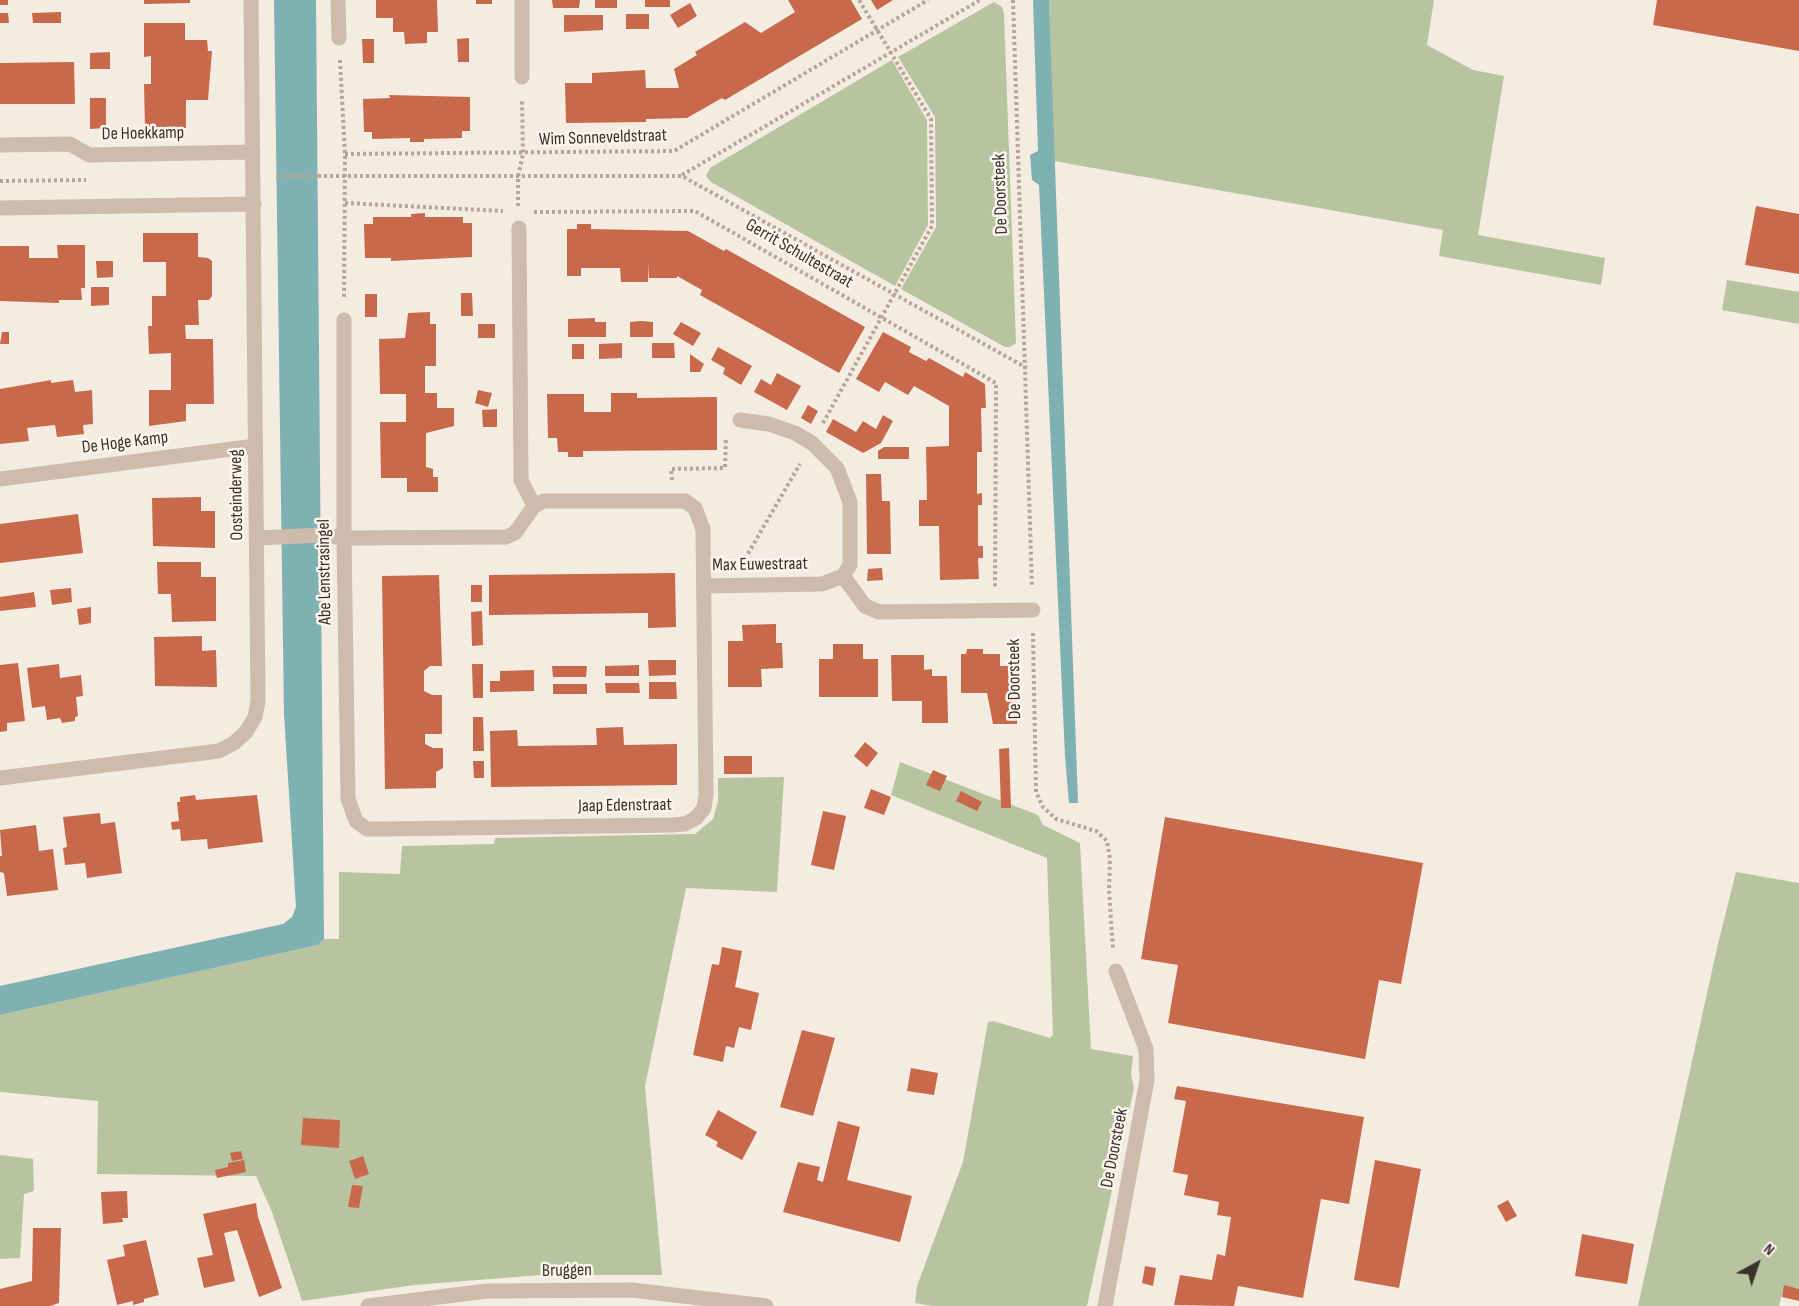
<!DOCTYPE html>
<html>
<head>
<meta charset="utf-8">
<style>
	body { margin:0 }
	#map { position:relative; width:1799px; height:1306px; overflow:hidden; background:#f4ebe1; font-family:"Sofia Sans Condensed",sans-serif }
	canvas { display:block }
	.north { position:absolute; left:1727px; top:1234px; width:60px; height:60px; -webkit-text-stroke:4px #fbf5ee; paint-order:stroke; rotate:40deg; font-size:16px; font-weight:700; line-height:24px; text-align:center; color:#3b302b }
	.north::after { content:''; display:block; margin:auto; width:21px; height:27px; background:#3b302b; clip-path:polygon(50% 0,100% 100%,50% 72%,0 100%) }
</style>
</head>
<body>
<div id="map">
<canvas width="1799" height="1306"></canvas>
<div class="north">N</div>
</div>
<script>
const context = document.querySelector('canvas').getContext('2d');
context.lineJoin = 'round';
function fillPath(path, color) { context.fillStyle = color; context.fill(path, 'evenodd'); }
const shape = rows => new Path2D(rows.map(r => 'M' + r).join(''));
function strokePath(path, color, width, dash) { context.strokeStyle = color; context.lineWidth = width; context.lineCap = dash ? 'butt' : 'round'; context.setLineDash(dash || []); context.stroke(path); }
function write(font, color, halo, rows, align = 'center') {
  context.font = font + ' "Sofia Sans Condensed",sans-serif'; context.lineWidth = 5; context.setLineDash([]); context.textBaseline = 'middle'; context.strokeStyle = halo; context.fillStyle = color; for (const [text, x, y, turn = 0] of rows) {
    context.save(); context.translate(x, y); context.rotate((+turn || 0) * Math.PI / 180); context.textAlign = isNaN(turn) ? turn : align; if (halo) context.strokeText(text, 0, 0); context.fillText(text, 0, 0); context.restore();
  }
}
fillPath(shape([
	[1049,0,1434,0,1427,45,1473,70,1504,76,1478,235,1605,258,1601,285,1439,256,1443,230,1054,161],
	[994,2,1002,7,1004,14,1016,343,1010,347,1005,347,901,289,936,227,935,117,898,57],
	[892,60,927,120,928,225,895,286,711,182,706,176,710,168],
	[1727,280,1799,292,1799,324,1722,310],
	[900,762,1038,815,1043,825,1080,843,1091,1049,1133,1056,1131,1074,1134,1088,1087,1306,933,1306,915,1303,917,1286,963,1162,988,1022,993,1021,1050,1038,1053,1035,1047,858,891,795],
	[784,777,777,892,686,888,645,1086,662,1275,541,1275,414,1285,302,1301,272,1212,256,1176,97,1174,98,1101,0,1092,0,1015,318,945,324,939,339,939,339,872,400,874,402,846,494,844,495,838,695,834,713,819,718,801,718,778],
	[1736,872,1799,883,1799,1297,1782,1294,1779,1306,1638,1306,1717,948],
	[0,1155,33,1159,34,1191,24,1194,20,1258,0,1259]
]), '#b8c4a0');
fillPath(shape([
	[274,0,316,0,324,939,318,945,0,1015,0,986,283,924,292,917,296,907,284,714],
	[1033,0,1049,0,1078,803,1069,803,1065,756,1039,185,1032,180,1030,155,1038,151]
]), '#7fb0b2');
fillPath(shape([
	[0,0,8,0,8,5,0,5],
	[144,0,190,0,190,3,144,4],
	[376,0,437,0,438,32,427,32,427,43,405,44,404,32,393,32,393,18,376,18],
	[476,0,492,0,492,4,476,4],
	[552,0,580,0,579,8,553,8],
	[595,0,617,0,617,8,595,8],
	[645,0,670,0,670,7,645,7],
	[788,0,851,0,862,19,725,100,722,98,687,118,646,119,646,122,566,123,565,83,592,83,592,73,645,70,646,88,679,88,674,69,697,55,695,52,745,22,761,33,795,12],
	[871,0,893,0,877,10],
	[1657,0,1799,0,1799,51,1653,25],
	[690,3,697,16,678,28,670,15],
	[61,12,61,23,33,23,32,13],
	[0,13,8,13,9,23,0,23],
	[626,14,649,14,649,29,626,29],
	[564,15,603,15,603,30,564,32],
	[144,23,185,23,185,40,207,40,208,51,212,51,208,100,186,100,186,128,145,128,144,84,151,84,151,56,144,57],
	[469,38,469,62,458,62,457,39],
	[362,39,374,39,374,63,363,63],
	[110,52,110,69,90,69,90,53],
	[74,62,75,104,0,104,0,63],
	[389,95,470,97,470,131,462,131,462,138,424,139,424,142,410,142,410,138,372,139,372,132,364,132,363,99,390,98],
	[90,98,106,98,106,128,90,129],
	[1756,206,1799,214,1799,274,1745,265],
	[425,213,425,217,463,217,463,223,472,223,472,257,391,261,391,258,365,258,364,224,373,224,373,217,411,217,411,214],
	[577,224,591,224,591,229,688,231,724,251,726,249,865,327,839,373,700,295,702,290,677,276,677,278,649,278,649,262,648,282,621,282,620,268,581,268,581,276,567,276,567,229,577,229],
	[143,233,198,233,198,257,208,258,212,261,212,296,209,300,198,300,199,325,185,325,186,339,213,339,214,404,186,404,186,421,149,426,149,390,171,390,171,353,149,354,148,326,152,326,152,296,166,296,166,262,143,262],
	[57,245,85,245,85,288,81,288,82,300,59,300,59,303,0,301,0,246,29,246,29,258,58,258],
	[96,261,113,261,113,277,97,278],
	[91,287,109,287,109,305,91,306],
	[461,293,472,293,473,316,461,316],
	[365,294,377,294,377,317,365,317],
	[430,312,430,324,436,324,436,366,425,366,425,393,437,393,437,408,454,408,454,426,426,433,426,467,433,469,433,477,438,477,438,492,407,492,407,478,381,478,380,422,406,422,406,394,380,394,379,339,405,338,408,313],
	[595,318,595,322,606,322,606,337,568,337,568,319],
	[641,321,653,322,653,337,630,337,630,322],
	[681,322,701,333,693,346,673,334],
	[478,324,495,324,495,338,478,338],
	[2,332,9,332,9,344,0,344],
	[883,332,911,347,909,352,926,361,929,358,963,377,965,372,985,384,986,408,981,408,982,452,977,452,977,494,982,493,982,505,978,505,978,546,983,546,983,558,978,558,979,579,940,580,939,526,919,526,919,500,927,500,926,447,949,446,949,406,914,386,908,395,885,382,879,392,856,379],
	[622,343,622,358,599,359,599,344],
	[652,343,674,343,675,358,652,358],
	[572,344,584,344,584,359,572,359],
	[718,347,752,366,741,385,723,374,725,368,711,360],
	[690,354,704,364,700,372,690,372],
	[777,373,801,386,787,410,754,392,761,379,771,385],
	[51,380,51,383,73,380,75,392,92,390,93,424,83,425,84,434,57,437,55,425,27,428,29,441,0,444,0,389],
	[478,390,492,393,488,407,475,403],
	[611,393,637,393,637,398,717,397,717,450,583,451,583,457,568,457,568,452,558,452,557,438,548,438,547,394,584,394,584,412,611,412],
	[808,405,818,411,811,424,801,418],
	[497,409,497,427,483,427,482,410],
	[883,415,893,421,881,443,863,453,826,432,833,419,856,432,863,421,876,429],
	[884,447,909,447,909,459,878,459,878,451],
	[866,474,881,474,882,501,890,501,891,554,867,554],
	[201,497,201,511,215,511,215,548,153,546,152,498],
	[78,514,83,553,0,563,0,524],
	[157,562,201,562,201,577,216,577,216,621,172,622,171,594,158,594],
	[882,568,883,580,867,581,868,569],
	[675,573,676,627,648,628,648,613,489,615,489,575],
	[439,575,442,666,430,666,424,671,424,691,432,695,442,695,442,734,425,734,425,744,433,748,443,748,443,768,436,772,436,788,385,789,382,576],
	[471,585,482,585,482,602,471,602],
	[71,588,72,602,52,605,50,590],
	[34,592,36,607,0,611,0,597],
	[91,607,91,623,79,625,77,609],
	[482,611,483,645,472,646,471,612],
	[776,624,776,643,782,643,783,668,761,669,762,687,728,687,728,641,743,641,742,625],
	[202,636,202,651,216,650,217,687,155,686,154,637],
	[833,644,863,644,863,659,878,659,878,697,819,697,819,659,833,659],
	[967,649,983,649,983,654,1000,654,1000,666,1017,666,1017,724,993,724,987,693,961,693,961,654,966,654],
	[891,655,924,655,924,670,932,669,932,676,947,676,948,723,922,723,922,701,892,701],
	[648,660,676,660,676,675,649,676],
	[18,663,25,721,7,723,7,731,0,732,0,665],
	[59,664,60,678,81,675,83,696,76,697,78,716,75,717,75,721,62,723,60,718,47,720,45,706,32,708,27,668],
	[472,664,483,664,483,698,473,698],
	[639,665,639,676,605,676,605,666],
	[552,666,587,666,586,677,553,677],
	[534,670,534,691,490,692,490,681,500,681,500,671],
	[649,682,676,682,677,699,649,699],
	[605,683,639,683,640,693,606,693],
	[553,684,587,684,587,694,553,694],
	[473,717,483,717,484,751,473,751],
	[623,727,624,745,677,744,677,785,491,787,490,731,517,730,518,746,597,745,596,728],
	[865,742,878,753,867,767,854,756],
	[1009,748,1011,808,1001,808,999,749],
	[724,756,752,756,752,774,724,774],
	[473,761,484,761,484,778,474,778],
	[933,770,947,776,940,791,926,785],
	[871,789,891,797,884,815,864,808],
	[961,791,982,802,977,811,956,801],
	[195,795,196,800,257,795,263,842,208,849,207,839,181,841,180,829,172,830,171,822,179,821,177,802,180,802,180,797],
	[823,811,846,816,834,870,811,865],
	[100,813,101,824,115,822,122,873,87,878,85,863,65,865,63,848,67,847,63,817],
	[1165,817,1423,863,1401,984,1379,980,1365,1059,1168,1023,1178,965,1141,959],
	[36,825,39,851,53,849,58,890,7,896,4,873,0,872,0,856,2,856,0,830],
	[722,947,742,951,735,987,759,993,751,1030,739,1027,734,1048,726,1046,723,1062,693,1055,712,964,719,965],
	[802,1030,835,1038,813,1116,780,1107],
	[911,1068,938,1073,934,1095,907,1091],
	[1177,1086,1364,1117,1349,1204,1321,1199,1303,1298,1238,1286,1234,1306,1174,1305,1180,1275,1212,1280,1217,1254,1225,1256,1231,1217,1217,1215,1219,1202,1184,1195,1188,1175,1173,1172,1186,1101,1174,1099],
	[718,1110,757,1132,742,1160,716,1146,718,1142,705,1135],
	[303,1118,340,1120,339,1148,301,1145],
	[838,1121,860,1127,847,1180,912,1196,900,1242,783,1212,798,1162,820,1167,817,1180,823,1182],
	[241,1151,243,1159,232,1161,230,1153],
	[363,1156,369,1174,355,1179,349,1161],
	[244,1160,246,1172,217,1178,215,1170,228,1167,228,1163],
	[1375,1160,1421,1169,1399,1288,1354,1280],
	[352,1185,363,1186,359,1208,348,1207],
	[127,1191,128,1218,122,1218,123,1222,103,1224,101,1192],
	[1508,1200,1517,1216,1506,1222,1497,1206],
	[256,1203,258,1217,282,1288,259,1297,237,1230,224,1233,235,1281,204,1288,197,1258,213,1255,203,1214],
	[33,1228,61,1228,59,1303,50,1306,0,1306,0,1289,32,1281],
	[1582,1234,1634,1244,1627,1284,1575,1276],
	[146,1240,159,1295,144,1299,144,1302,133,1305,133,1301,117,1305,107,1260,125,1256,123,1245],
	[1145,1266,1156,1268,1153,1286,1142,1283],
	[1784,1285,1799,1289,1799,1301,1782,1297]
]), '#c8694b');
strokePath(shape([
	[1013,0,1032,587],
	[340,60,345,154,344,298],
	[345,154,674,151,928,0],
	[682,175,980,0],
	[276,176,682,176,1027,368],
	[0,181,86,180],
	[345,203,503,211],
	[518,206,518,177,523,154,522,100],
	[534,212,695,211,996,383,995,588],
	[823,423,932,226,931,119,859,0],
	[672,480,671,469,725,468,726,437],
	[742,564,800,464],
	[1033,633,1036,792,1043,807,1056,819,1096,831,1107,841,1110,859,1109,890,1113,949]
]), '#b9a596', 4, [3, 3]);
strokePath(shape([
	[338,0,339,38],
	[522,0,522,77],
	[0,145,70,144,89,155,253,152],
	[0,208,254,204],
	[519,228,521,480,534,506],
	[0,479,255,446],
	[257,538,324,535,344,538,506,537,515,533,534,506,544,501,685,501,695,508,703,529,706,795,704,808,696,818,685,824,673,825,384,829,367,829,356,821,348,799,344,538,344,320],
	[843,576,865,606,879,612,1033,610],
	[704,586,822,584,843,576,850,565,850,502,837,468,812,443,795,433,769,424,740,420],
	[0,778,219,751,234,743,246,732,255,717,258,701,251,0],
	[1105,1306,1147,1080,1146,1049,1116,971]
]), '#cdbbac', 15);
strokePath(shape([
	[368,1306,487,1291,632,1290,766,1306]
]), '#cdbbac', 15);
write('18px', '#3b302b', '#fbf5ee', [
	["De Hoekkamp",143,134,-1],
	["Wim Sonneveldstraat",603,138,-2],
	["De Doorsteek",1001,194,-92],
	["Gerrit Schultestraat",799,254,30],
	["De Hoge Kamp",125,443,-7],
	["Oosteinderweg",237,495,-91],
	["Max Euwestraat",760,565,-1],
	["Abe Lenstrasingel",325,572,-91],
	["De Doorsteek",1015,679,-91],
	["Jaap Edenstraat",625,806,-1],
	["De Doorsteek",1115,1148,-79],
	["Bruggen",567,1271,-1]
]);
</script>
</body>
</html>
